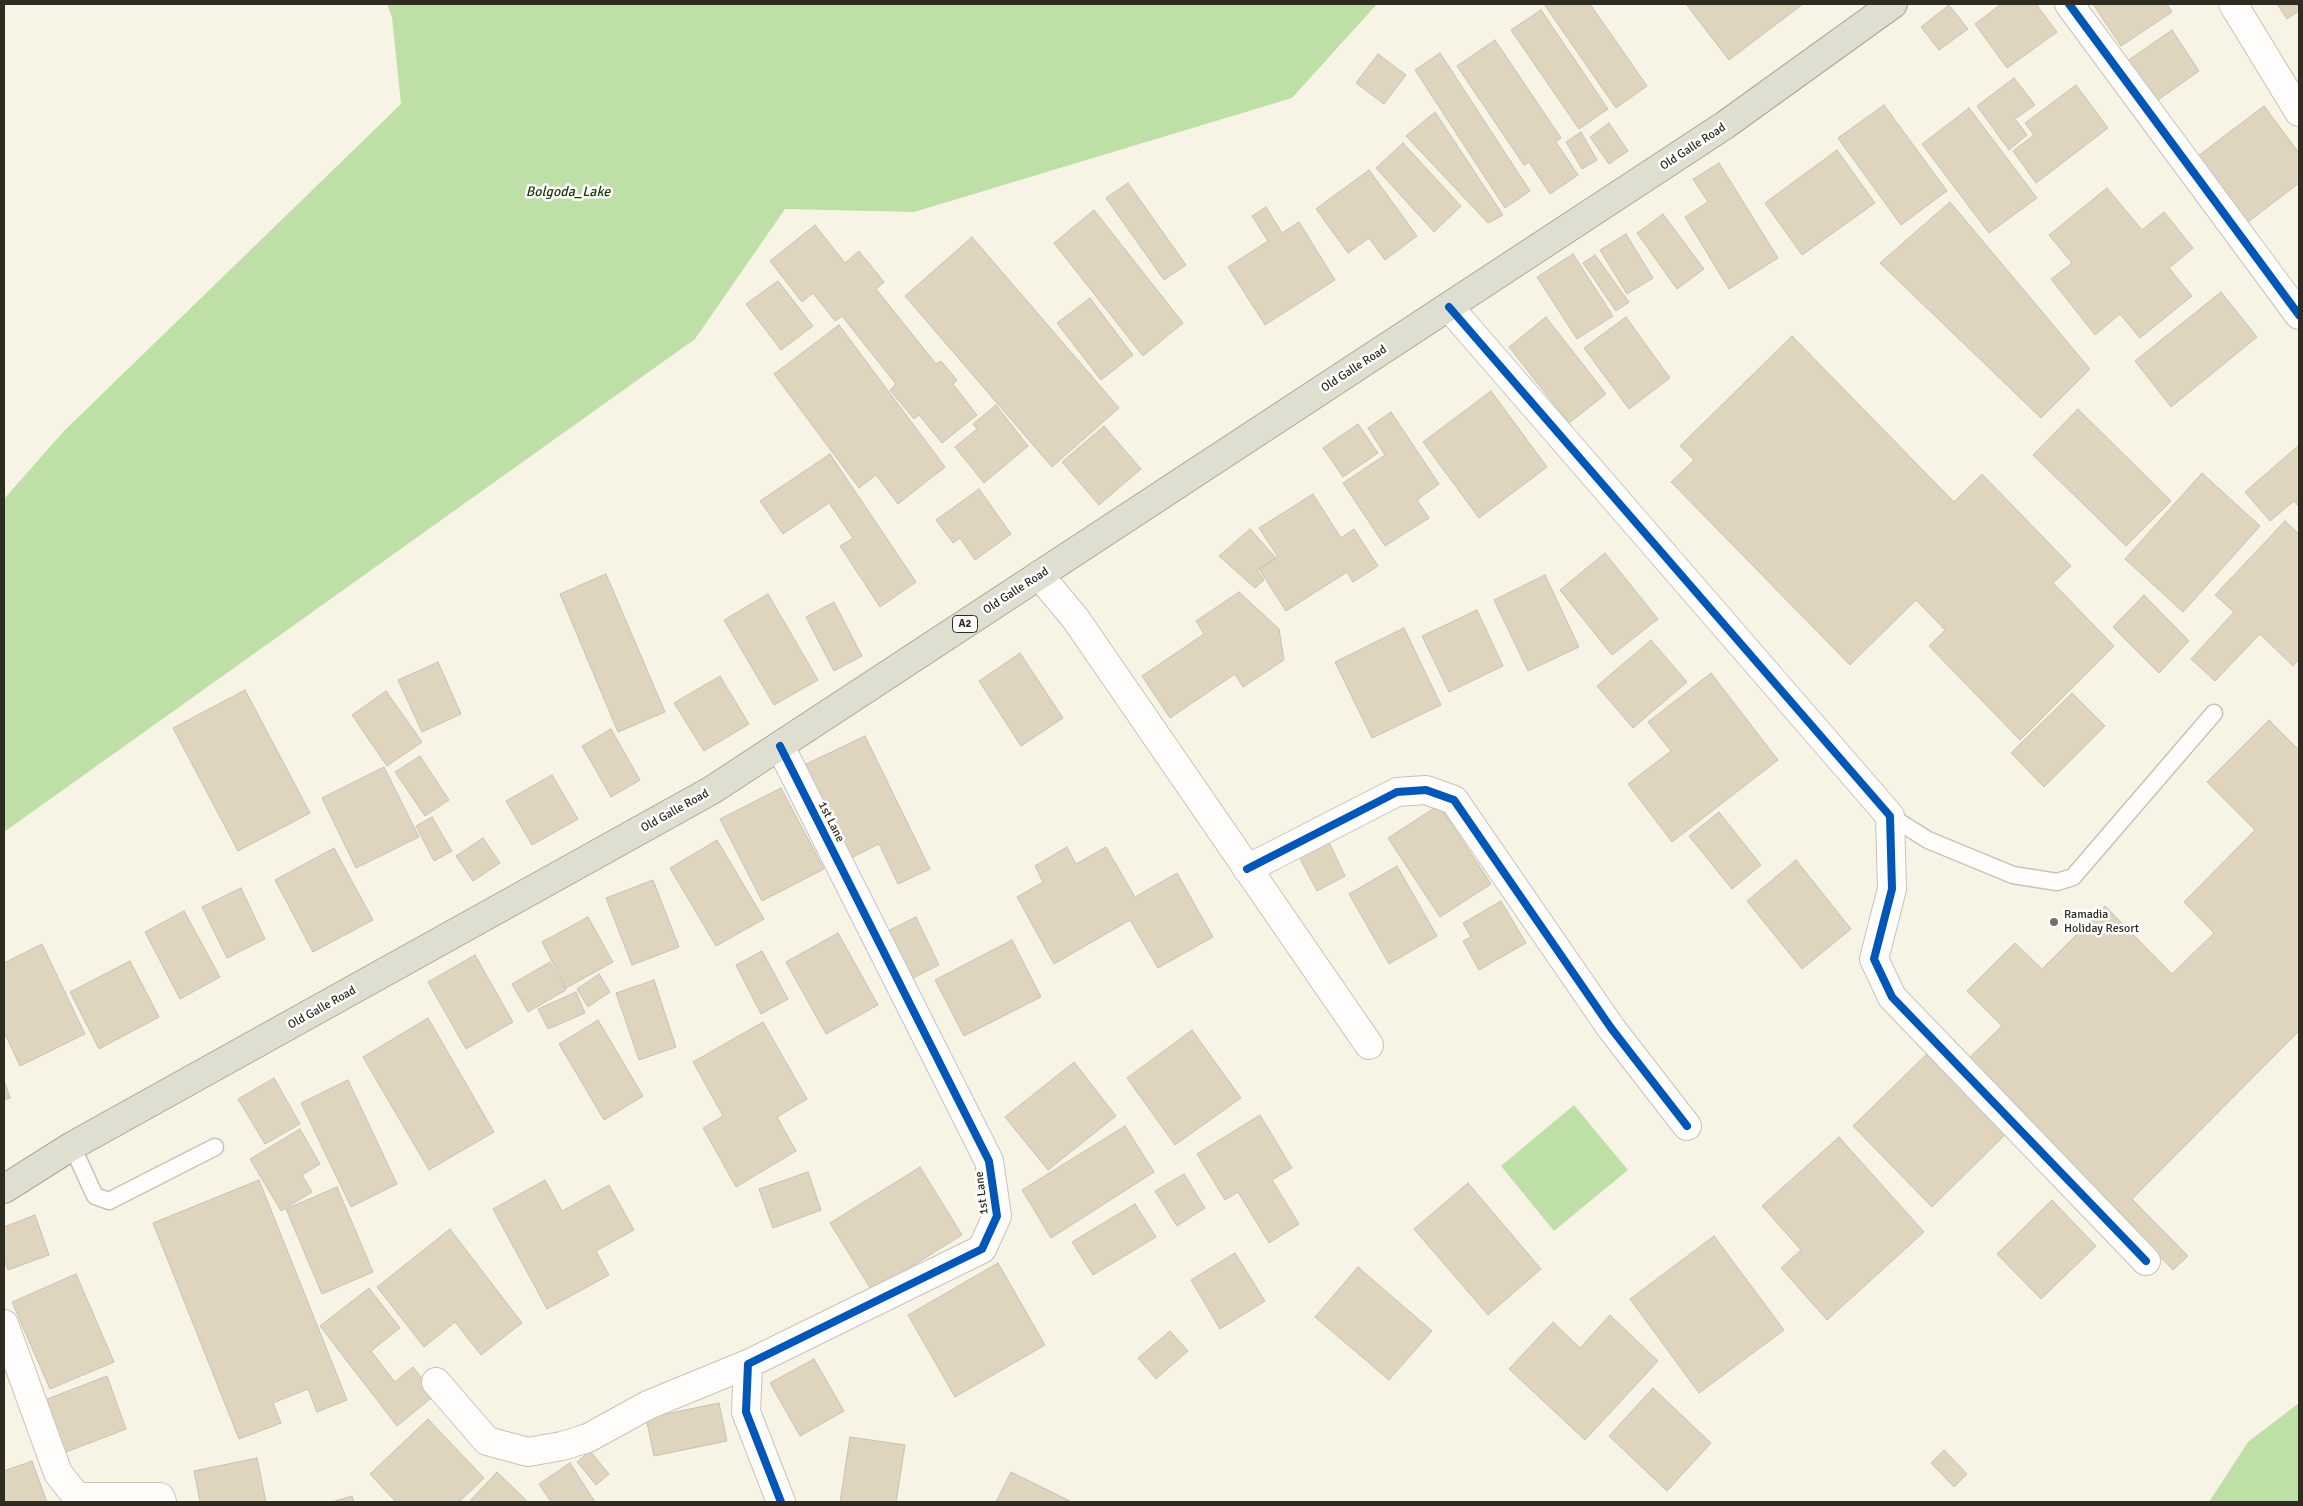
<!DOCTYPE html>
<html>
<head>
<meta charset="utf-8">
<style>
	body { margin:0 }
	#map { position:relative; width:2303px; height:1506px; overflow:hidden; background:#f7f4e5; font-family:Signika,sans-serif }
	canvas { display:block }
	.frame { position:absolute; inset:0; border:5px solid #2e2c21; pointer-events:none }
</style>
</head>
<body>
<div id="map">
<canvas width="2303" height="1506"></canvas>
<div class="frame"></div>
</div>
<script>
const context = document.querySelector('canvas').getContext('2d');
context.lineJoin = 'round';
function fillPath(path, color) { context.fillStyle = color; context.fill(path, 'evenodd'); }
const shape = rows => new Path2D(rows.map(r => 'M' + r).join(''));
function strokePath(path, color, width, dash) { context.strokeStyle = color; context.lineWidth = width; context.lineCap = dash ? 'butt' : 'round'; context.setLineDash(dash || []); context.stroke(path); }
function write(font, color, halo, rows, align = 'center') {
  context.font = font + ' Signika,sans-serif'; context.lineWidth = 5; context.setLineDash([]); context.textBaseline = 'middle'; context.strokeStyle = halo; context.fillStyle = color; for (const [text, x, y, turn = 0] of rows) {
    context.save(); context.translate(x, y); context.rotate((+turn || 0) * Math.PI / 180); context.textAlign = isNaN(turn) ? turn : align; if (halo) context.strokeText(text, 0, 0); context.fillText(text, 0, 0); context.restore();
  }
}
fillPath(shape([
	[387,4,1377,4,1292,98,914,212,785,209,695,339,4,832,4,499,64,431,401,104,392,17],
	[1574,1105,1628,1170,1554,1231,1501,1166],
	[2299,1403,2299,1502,2209,1502,2248,1442]
]), '#bedfa6');
const building = shape([
	[1544,4,1590,4,1647,86,1616,108,1544,4],
	[1686,4,1803,4,1729,60,1686,4],
	[2001,4,2036,4,2057,32,2007,68,1975,24,2001,4],
	[2093,4,2167,4,2172,12,2121,46,2093,4],
	[2277,4,2299,4,2299,11,2287,19,2277,4],
	[1949,5,1968,29,1939,50,1921,27,1949,5],
	[1541,10,1608,109,1579,129,1511,30,1541,10],
	[2172,30,2199,71,2151,105,2123,64,2172,30],
	[1495,40,1561,138,1556,142,1578,175,1550,194,1529,162,1524,165,1457,66,1495,40],
	[1440,53,1530,191,1505,208,1415,70,1440,53],
	[1378,54,1406,75,1384,104,1356,83,1378,54],
	[2014,78,2035,105,2015,119,2027,135,2009,150,1977,106,2014,78],
	[2076,85,2108,128,2036,183,2013,151,2034,135,2025,123,2076,85],
	[1884,105,1947,191,1901,225,1838,138,1884,105],
	[2264,106,2299,153,2299,183,2248,222,2198,156,2264,106],
	[1969,108,2037,198,1989,233,1922,144,1969,108],
	[1435,112,1503,215,1488,223,1406,136,1435,112],
	[1609,123,1628,151,1609,164,1590,137,1609,123],
	[1581,132,1597,160,1582,169,1566,142,1581,132],
	[1403,143,1461,206,1434,232,1376,168,1403,143],
	[1837,150,1875,203,1802,255,1765,203,1837,150],
	[1719,163,1778,258,1729,289,1685,217,1708,202,1693,179,1719,163],
	[1369,170,1417,236,1385,260,1369,238,1348,253,1316,209,1369,170],
	[1128,183,1186,265,1164,280,1106,198,1128,183],
	[2107,188,2142,230,2164,212,2193,248,2169,268,2192,296,2140,338,2120,314,2095,335,2051,279,2072,263,2049,235,2107,188],
	[1950,202,2090,369,2041,418,1880,263,1950,202],
	[1266,207,1282,233,1299,222,1335,280,1265,325,1228,267,1268,241,1252,216,1266,207],
	[1094,210,1183,323,1143,356,1054,243,1094,210],
	[1663,214,1704,269,1677,289,1637,233,1663,214],
	[815,225,845,263,859,251,884,282,876,289,936,364,941,361,957,380,953,384,977,415,942,443,919,415,914,419,890,390,896,384,842,316,835,321,813,293,802,302,770,261,815,225],
	[1626,234,1653,278,1627,294,1600,250,1626,234],
	[972,237,1119,408,1052,467,905,296,972,237],
	[1573,254,1613,316,1577,339,1537,277,1573,254],
	[1595,255,1629,302,1616,311,1583,263,1595,255],
	[778,281,813,326,781,350,746,304,778,281],
	[2221,292,2257,337,2171,407,2135,361,2221,292],
	[1090,298,1133,355,1101,380,1057,323,1090,298],
	[1546,317,1606,394,1569,423,1509,347,1546,317],
	[1626,317,1670,378,1629,409,1584,348,1626,317],
	[839,325,945,467,898,504,876,475,859,488,774,374,839,325],
	[1792,336,1954,502,1982,474,2071,566,2053,583,2114,646,2020,740,1929,646,1945,630,1916,600,1850,665,1671,482,1694,460,1680,446,1792,336],
	[1491,391,1547,467,1479,518,1423,442,1491,391],
	[996,405,1028,446,984,483,955,447,977,429,973,424,996,405],
	[2078,409,2171,501,2126,546,2033,455,2078,409],
	[1391,412,1439,484,1417,500,1429,518,1385,546,1343,483,1385,455,1368,428,1391,412],
	[1358,424,1378,453,1343,477,1323,448,1358,424],
	[1104,426,1141,469,1099,505,1062,462,1104,426],
	[2299,445,2299,507,2294,501,2270,521,2245,492,2299,445],
	[830,454,916,582,880,607,840,546,853,538,829,503,783,534,760,501,830,454],
	[2202,473,2260,526,2183,612,2125,559,2202,473],
	[979,489,1011,534,975,560,960,538,953,543,936,520,979,489],
	[1313,494,1341,538,1354,529,1378,566,1353,582,1347,572,1286,611,1259,569,1278,557,1259,528,1313,494],
	[2285,521,2299,534,2299,659,2293,666,2260,634,2215,681,2191,659,2234,612,2215,595,2285,521],
	[1250,529,1276,558,1257,570,1264,580,1255,588,1219,556,1250,529],
	[1605,553,1658,619,1612,655,1560,590,1605,553],
	[606,574,665,712,618,732,560,594,606,574],
	[1545,575,1579,647,1528,671,1494,600,1545,575],
	[1239,592,1279,629,1284,660,1243,687,1235,674,1170,718,1142,676,1204,634,1196,621,1239,592],
	[768,594,818,680,774,705,724,620,768,594],
	[2144,595,2189,641,2159,673,2113,627,2144,595],
	[834,602,862,656,834,671,806,617,834,602],
	[1477,610,1503,666,1449,692,1422,636,1477,610],
	[1404,628,1441,705,1372,738,1335,662,1404,628],
	[1651,640,1687,682,1633,728,1597,686,1651,640],
	[1020,653,1063,718,1021,746,979,681,1020,653],
	[438,662,461,714,422,732,398,680,438,662],
	[1711,673,1778,760,1672,842,1628,784,1671,751,1648,722,1711,673],
	[720,676,749,724,704,751,674,703,720,676],
	[245,690,310,813,238,851,173,728,245,690],
	[386,691,422,742,387,766,352,715,386,691],
	[2072,693,2105,726,2044,787,2011,753,2072,693],
	[2269,720,2299,750,2299,1031,2132,1199,2188,1256,2173,1270,1966,1061,2002,1026,1967,991,2015,943,2042,969,2105,906,2172,974,2214,933,2184,902,2255,830,2207,782,2269,720],
	[611,729,640,780,611,797,582,746,611,729],
	[865,736,930,869,898,884,879,844,847,860,802,766,865,736],
	[420,756,449,800,425,816,395,772,420,756],
	[384,767,419,837,356,868,322,798,384,767],
	[552,775,578,819,532,845,506,801,552,775],
	[781,788,824,869,762,901,720,819,781,788],
	[1439,805,1491,884,1440,917,1388,838,1439,805],
	[1719,812,1761,865,1732,889,1689,836,1719,812],
	[432,817,452,851,434,861,416,826,432,817],
	[483,838,500,863,473,881,456,856,483,838],
	[717,840,764,919,716,946,670,868,717,840],
	[1329,842,1345,876,1317,891,1299,857,1329,842],
	[1067,847,1076,864,1106,847,1135,897,1177,873,1213,937,1158,968,1130,920,1054,964,1017,897,1043,882,1035,866,1067,847],
	[334,848,373,920,313,952,275,880,334,848],
	[1796,860,1851,929,1802,969,1747,901,1796,860],
	[1397,866,1437,936,1389,964,1349,894,1397,866],
	[653,880,679,947,632,965,606,898,653,880],
	[241,888,265,939,227,958,202,907,241,888],
	[1501,901,1526,943,1479,970,1463,941,1471,937,1463,923,1501,901],
	[184,911,220,977,180,999,145,932,184,911],
	[588,917,613,962,566,988,542,942,588,917],
	[916,917,939,965,911,979,888,931,916,917],
	[838,933,878,1005,826,1034,786,962,838,933],
	[1012,940,1041,997,964,1036,935,980,1012,940],
	[42,944,85,1034,20,1066,4,1032,4,963,42,944],
	[762,951,788,999,761,1014,736,965,762,951],
	[475,955,513,1022,466,1049,428,982,475,955],
	[130,961,159,1017,99,1049,70,992,130,961],
	[550,962,566,990,528,1012,512,984,550,962],
	[599,974,610,992,588,1007,577,989,599,974],
	[654,980,676,1047,639,1060,616,993,654,980],
	[576,992,585,1013,548,1029,538,1009,576,992],
	[428,1018,494,1132,429,1170,363,1057,428,1018],
	[598,1020,643,1096,604,1120,559,1044,598,1020],
	[763,1022,807,1099,777,1117,796,1151,736,1187,703,1128,723,1116,693,1062,763,1022],
	[1192,1030,1241,1098,1175,1145,1127,1078,1192,1030],
	[1935,1046,2013,1127,1932,1207,1853,1126,1935,1046],
	[1074,1062,1116,1116,1048,1170,1005,1117,1074,1062],
	[274,1078,300,1124,265,1144,238,1099,274,1078],
	[4,1080,10,1098,4,1100,4,1080],
	[348,1080,397,1184,351,1207,301,1103,348,1080],
	[1260,1115,1292,1168,1272,1180,1299,1224,1269,1243,1238,1192,1225,1200,1197,1154,1260,1115],
	[1125,1126,1154,1172,1051,1238,1022,1190,1125,1126],
	[300,1129,320,1164,302,1175,312,1192,281,1211,250,1159,300,1129],
	[1839,1137,1924,1232,1827,1320,1781,1268,1801,1250,1762,1206,1839,1137],
	[920,1167,962,1235,872,1291,830,1223,920,1167],
	[808,1172,821,1210,773,1228,759,1189,808,1172],
	[1184,1174,1205,1208,1177,1226,1155,1191,1184,1174],
	[259,1180,347,1400,317,1412,308,1389,273,1403,281,1423,239,1439,153,1223,259,1180],
	[545,1180,562,1211,609,1185,634,1230,596,1251,609,1275,547,1309,493,1209,545,1180],
	[1468,1183,1541,1269,1488,1315,1414,1229,1468,1183],
	[337,1187,373,1272,322,1294,286,1209,337,1187],
	[2052,1200,2096,1246,2041,1299,1997,1254,2052,1200],
	[1135,1204,1156,1237,1093,1275,1072,1242,1135,1204],
	[35,1215,49,1255,8,1270,4,1259,4,1227,35,1215],
	[450,1229,522,1323,481,1355,455,1322,424,1347,377,1287,450,1229],
	[1714,1236,1784,1330,1699,1393,1630,1299,1714,1236],
	[1235,1253,1265,1301,1220,1329,1191,1280,1235,1253],
	[998,1263,1045,1345,955,1397,908,1315,998,1263],
	[1358,1267,1432,1331,1389,1380,1315,1317,1358,1267],
	[76,1274,114,1362,50,1389,12,1302,76,1274],
	[369,1288,400,1328,371,1351,395,1382,413,1367,435,1395,397,1426,320,1326,369,1288],
	[1610,1315,1658,1361,1585,1440,1509,1369,1553,1322,1580,1348,1610,1315],
	[1170,1331,1188,1351,1156,1379,1138,1358,1170,1331],
	[814,1359,844,1411,800,1436,770,1383,814,1359],
	[107,1376,126,1429,61,1454,42,1401,107,1376],
	[1653,1388,1711,1443,1667,1491,1609,1436,1653,1388],
	[719,1403,727,1441,654,1456,646,1418,719,1403],
	[428,1419,484,1478,459,1502,396,1502,370,1474,428,1419],
	[850,1437,905,1445,896,1502,840,1502,850,1437],
	[1944,1450,1967,1474,1954,1487,1931,1463,1944,1450],
	[590,1451,609,1474,596,1485,577,1462,590,1451],
	[257,1458,266,1502,200,1502,194,1471,257,1458],
	[32,1461,47,1502,4,1502,4,1471,32,1461],
	[570,1463,595,1502,551,1502,539,1484,570,1463],
	[497,1472,528,1502,469,1502,497,1472],
	[1011,1472,1072,1502,996,1502,1011,1472],
	[352,1496,354,1502,332,1502,352,1496]
]);
fillPath(building, '#dfd5be');
strokePath(building, '#c6c1b6', 1);
const service = shape([
	[1890,816,1928,840,2013,875,2057,882,2073,877,2214,713],
	[72,1146,95,1196,109,1201,215,1147]
]);
const minor = shape([
	[2069,4,2299,315],
	[2233,4,2299,112],
	[1449,307,1890,816,1892,889,1874,959,1892,997,2146,1261],
	[1039,575,1075,618,1369,1045],
	[780,746,989,1161,997,1216,982,1249,748,1364,746,1412,781,1502],
	[1247,869,1397,792,1426,790,1454,800,1611,1028,1687,1126],
	[4,1324,58,1473,77,1497,160,1497,162,1502],
	[436,1382,487,1441,528,1452,562,1446,588,1438,648,1405,748,1364]
]);
const trunk = shape([
	[4,1189,72,1146,712,790,1725,125,1893,4]
]);
strokePath(service, '#c6c4b8', 19);
strokePath(minor, '#c6c4b8', 30);
strokePath(trunk, '#a7a891', 30);
strokePath(service, '#fefdfb', 16);
strokePath(minor, '#fefdfb', 28);
strokePath(trunk, '#deded1', 28);
strokePath(shape([
	[2069,4,2299,315],
	[1449,307,1890,816,1892,889,1874,959,1892,997,2146,1261],
	[780,746,989,1161,997,1216,982,1249,748,1364,746,1412,781,1502],
	[1247,869,1397,792,1426,790,1454,800,1611,1028,1687,1126]
]), '#0057b8', 8);
for (const [x, y, r, color] of [
	[2054,922,5,"#747266"]
]) { const dot = new Path2D(); dot.arc(x, y, r, 0, 2 * Math.PI); context.fillStyle = color; context.fill(dot); strokePath(dot, '#fff', 2); }
for (const [x, y, w] of [
	[965,624,25]
]) { const box = new Path2D(); box.roundRect(x - w / 2, y - 8.5, w, 17, 4); context.fillStyle = '#fff'; context.fill(box); strokePath(box, '#2e2c21', 1); }
write('bold 11px', '#2e2c21', null, [
	["A2",965,624]
]);
write('12px', '#2e2c21', '#fff', [
	["Old Galle Road",1693,147,-33],
	["Old Galle Road",1354,369,-33],
	["Old Galle Road",1016,591,-33],
	["Old Galle Road",675,811,-29],
	["1st Lane",831,822,63],
	["Old Galle Road",322,1008,-29],
	["1st Lane",982,1193,-97]
]);
write('12px', '#2e2c21', '#fff', [
	["Ramadia",2064,915],
	["Holiday Resort",2064,929]
], 'left');
write('italic 14px', '#1a3903', '#fff', [
	["Bolgoda_Lake",568,192]
]);
</script>
</body>
</html>
